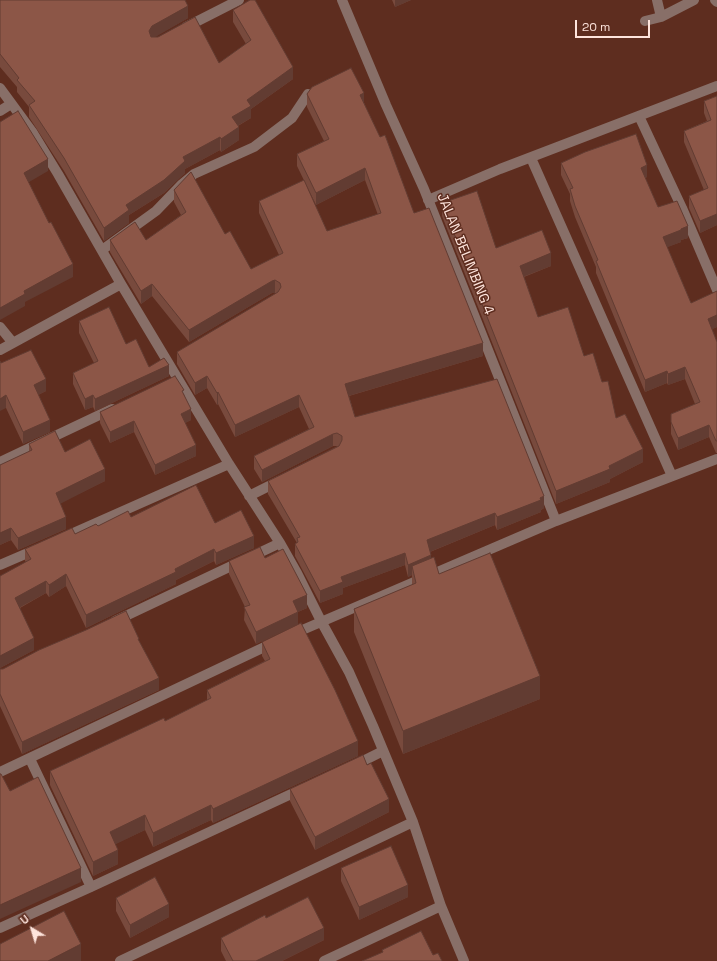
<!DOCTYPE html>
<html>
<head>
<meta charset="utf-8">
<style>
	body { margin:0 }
	#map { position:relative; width:717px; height:961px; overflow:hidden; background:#5e2d1f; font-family:"Space Grotesk",sans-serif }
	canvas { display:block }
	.north { position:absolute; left:12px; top:909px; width:40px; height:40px; -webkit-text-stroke:3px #5e2d1f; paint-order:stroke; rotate:322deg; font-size:11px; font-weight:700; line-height:16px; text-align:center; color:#fee4dc }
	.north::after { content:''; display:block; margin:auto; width:14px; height:18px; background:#fee4dc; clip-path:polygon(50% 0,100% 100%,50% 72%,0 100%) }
	.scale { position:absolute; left:575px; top:20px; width:75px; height:18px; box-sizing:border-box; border:2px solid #fee4dc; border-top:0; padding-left:5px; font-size:12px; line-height:14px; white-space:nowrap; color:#fee4dc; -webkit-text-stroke:3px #5e2d1f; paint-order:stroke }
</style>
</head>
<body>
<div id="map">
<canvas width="717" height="961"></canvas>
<div class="north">U</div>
<div class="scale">20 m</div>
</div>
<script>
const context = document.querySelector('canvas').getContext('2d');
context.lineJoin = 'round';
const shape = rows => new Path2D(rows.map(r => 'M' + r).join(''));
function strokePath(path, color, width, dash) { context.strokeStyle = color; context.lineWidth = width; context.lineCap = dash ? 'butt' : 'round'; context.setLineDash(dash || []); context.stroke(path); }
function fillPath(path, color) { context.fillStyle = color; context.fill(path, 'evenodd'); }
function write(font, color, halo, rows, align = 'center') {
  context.font = font + ' "Space Grotesk",sans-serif'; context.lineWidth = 3; context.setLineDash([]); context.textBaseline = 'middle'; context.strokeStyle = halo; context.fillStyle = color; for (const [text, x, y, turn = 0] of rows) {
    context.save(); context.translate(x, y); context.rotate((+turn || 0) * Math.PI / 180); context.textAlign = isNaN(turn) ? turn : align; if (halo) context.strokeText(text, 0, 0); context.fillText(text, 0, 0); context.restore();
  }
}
strokePath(shape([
	[342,0,386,105,424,189,556,521],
	[657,0,661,17],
	[715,0,717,2],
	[645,21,661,17,694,0],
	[186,27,239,0],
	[0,88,33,133,58,174,121,284,229,464,280,543,297,573,321,621,349,672,373,726,413,822,441,906,464,961],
	[0,111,11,104],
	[639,116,682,208,717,290],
	[531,158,672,476],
	[428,200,500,169,717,86],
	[102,250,156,211,182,184,194,174,254,147,292,118,308,94],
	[0,327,13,343],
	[0,350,121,284],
	[0,462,112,409],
	[249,496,279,481],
	[62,538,229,464],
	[0,565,37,549],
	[115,621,280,543],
	[293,634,556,521,717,459],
	[30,759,91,887],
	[353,766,383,751],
	[0,772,273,643],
	[0,928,91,887,302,789],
	[120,961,413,822],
	[324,961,441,906]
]), '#886f68', 10);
fillPath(shape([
	[0,0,188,18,154,37,219,63,246,44,233,22,233,10,293,79,251,109,251,118,238,126,239,140,221,152,220,150,185,169,185,173,164,193,129,215,129,223,104,241,64,171,29,117,29,107,17,92,17,87,0,67],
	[392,0,411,0,395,7],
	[307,94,364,103,414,213,483,356,349,396,355,417,544,508,541,510,541,512,497,530,495,525,430,552,431,558,439,574,540,699,403,754,354,632,354,609,412,585,412,575,408,577,405,565,343,588,343,594,320,603,295,556,295,544,297,543,268,494,268,481,338,446,333,446,262,482,254,469,254,456,309,429,299,407,235,437,218,404,217,405,207,388,195,395,177,364,177,352,277,293,272,293,189,342,152,296,141,304,110,252,110,240,146,240,181,215,174,202,174,190,225,234,251,269,279,255,259,213,259,201,327,231,378,215,365,180,316,205,297,166,297,154,324,141,307,107],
	[717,96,717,225,700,233,689,208,689,196,704,190,684,142,684,131,707,121,704,113,704,101],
	[561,163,647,177,645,178,658,207,688,238,681,240,681,242,667,247,691,303,717,327,712,329,717,342,717,453,716,453,709,437,678,450,671,434,671,414,695,404,685,379,668,385,667,383,645,392,596,273,596,267,575,217,570,201,570,194,561,175],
	[442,203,496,248,551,266,524,277,538,317,584,356,602,382,616,418,643,462,610,479,610,482,556,504,442,216],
	[79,321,126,344,149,367,169,376,95,411,93,407,85,410,73,384,73,373,94,363,79,333],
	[1,363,46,391,38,395,50,432,23,444,6,408],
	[184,394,191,420,185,423,196,456,155,475,134,432,110,443,100,423,100,412],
	[29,444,65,452,105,481,60,503,66,529,18,550,11,540,0,545,29,451],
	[131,517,215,523,254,548,216,565,214,561,176,580,176,584,86,628,66,586,49,597,46,593,20,608,34,650,0,668,26,562,25,561,25,549,75,534,98,526],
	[265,558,307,608,298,612,298,624,256,644,244,620,245,607,229,574,229,561],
	[139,641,159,690,22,754,0,706,0,669,3,669],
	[262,642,358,756,213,823,211,820,153,847,145,830,115,844,118,864,93,876,50,785,50,771,165,721,207,700,207,690,265,661,262,656],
	[290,789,389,812,315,850,290,801],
	[341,868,408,897,359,920,341,881],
	[116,898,169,917,130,938,116,911],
	[266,918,324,940,282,961,226,961,221,951,221,938]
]), '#784a3d');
fillPath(shape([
	[395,0,411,0,395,7],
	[188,6,188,18,152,39,149,31,152,26],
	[293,67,293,79,251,109,251,118,232,129,232,117,247,100],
	[364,93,364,105,360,95],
	[239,127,239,140,221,152,221,139],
	[220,137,220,150,185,169,185,173,164,193,129,215,129,223,104,241,104,228,126,205,183,157],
	[48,159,48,171,24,185,24,173],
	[647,165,647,177,641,179,641,168],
	[365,168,365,180,316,205,316,193],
	[717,214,717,225,700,233,700,221],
	[688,226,688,238,681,240,681,242,663,249,663,237],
	[551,253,551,266,520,278,520,266],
	[73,264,73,277,25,302,25,306,0,320,0,308,24,291],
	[275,280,275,293,272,293,189,342,189,330,272,281],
	[152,284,152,296,141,304,141,291],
	[717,315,717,327,708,331,708,319],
	[483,343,483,356,345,397,345,384],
	[169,365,169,376,95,411,95,399],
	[685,367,685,379,668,385,668,374],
	[667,371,667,383,645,392,645,380],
	[207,376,207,388,195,395,195,383],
	[46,379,46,391,34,397,34,385],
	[218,392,218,404,217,405,217,393],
	[6,395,6,408,0,411,0,399],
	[93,395,93,407,85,410,85,399],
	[299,395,299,407,235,437,235,425],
	[191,409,191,420,181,425,181,414],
	[50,420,50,432,23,444,23,432],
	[134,421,134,432,110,443,110,432],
	[709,425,709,437,678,450,678,438],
	[333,434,333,446,262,482,262,470],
	[196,445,196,456,155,475,155,465],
	[643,449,643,462,610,479,610,482,556,504,556,491,609,466],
	[105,469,105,481,56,506,56,493],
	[544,496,544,508,541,510,541,512,497,530,497,517],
	[495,513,495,525,427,553,427,540],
	[66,517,66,529,18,550,18,538],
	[11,528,11,540,0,545,0,533],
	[254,536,254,548,216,565,216,553],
	[214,549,214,561,176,580,176,584,86,628,86,615,175,569],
	[405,553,405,565,343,588,343,594,320,603,320,591,341,577],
	[431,555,431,567,412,566,412,575,408,577,408,565],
	[66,574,66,586,49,597,49,585],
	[46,581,46,593,15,610,15,598],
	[307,595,307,608,293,614,293,601],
	[298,612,298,624,256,644,256,632],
	[34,638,34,650,0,668,0,656],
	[540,676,540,699,403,754,403,731],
	[159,678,159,690,22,754,22,742],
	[358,741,358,756,213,823,213,809],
	[389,799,389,812,315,850,315,837],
	[211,805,211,820,153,847,153,833],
	[145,815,145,830,110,847,110,832],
	[118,850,118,864,93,876,93,862],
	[81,868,81,882,0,919,0,905],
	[408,885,408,897,359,920,359,907],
	[169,904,169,917,130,938,130,925],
	[324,928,324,940,282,961,256,961],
	[81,944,81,961,48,961]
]), '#623c32');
const building = shape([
	[0,0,185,0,188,6,152,26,149,31,151,37,158,37,195,17,219,63,251,40,233,10,250,0,255,0,293,67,247,100,251,106,232,117,239,127,221,139,220,137,183,157,185,161,164,180,126,205,129,210,104,228,64,158,29,105,35,101,17,80,19,78,0,54,0,0],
	[351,68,364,93,360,95,380,137,385,135,414,213,429,208,483,343,345,384,355,417,497,379,544,496,540,498,541,500,497,517,495,513,427,540,431,555,408,565,405,553,341,577,343,582,320,591,295,544,298,542,297,538,300,537,268,481,339,446,342,440,342,436,337,433,333,434,262,470,254,456,314,427,299,395,235,425,218,392,217,393,207,376,195,383,177,352,278,292,281,287,280,283,275,280,272,281,189,330,152,284,141,291,110,240,135,222,146,240,186,212,174,190,191,172,225,234,230,231,251,269,283,253,259,201,304,180,327,231,381,213,365,168,316,193,297,154,329,139,307,94,312,87,351,68],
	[717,96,717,214,700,221,689,196,708,188,684,131,711,120,704,101,717,96],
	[18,111,48,159,24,173,49,223,51,222,73,264,24,291,25,294,0,308,0,122,18,111],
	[636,134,647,165,641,168,658,207,677,201,688,226,681,229,681,230,663,237,691,303,717,291,717,315,708,319,717,342,717,441,716,441,709,425,678,438,671,422,671,414,700,402,685,367,668,374,667,371,645,380,596,261,598,260,575,206,570,189,573,188,561,163,585,152,636,134],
	[477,191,496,248,542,230,551,253,520,266,538,317,568,307,584,356,593,353,602,382,608,381,616,418,625,414,643,449,609,466,610,469,556,491,442,203,477,191],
	[109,307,126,344,136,339,149,367,164,358,169,365,95,399,93,395,85,399,73,373,98,361,79,321,109,307],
	[31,350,46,379,34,385,50,420,23,432,6,395,0,399,0,361,1,363,31,350],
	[175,376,184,390,182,391,191,409,181,414,196,445,155,465,134,421,110,432,100,412,175,376],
	[55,431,65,452,90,439,105,469,56,493,66,517,18,538,11,528,0,533,0,465,32,450,29,444,55,431],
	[196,485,215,523,241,510,254,536,216,553,214,549,175,569,176,572,86,615,66,574,49,585,46,581,15,598,34,638,0,656,0,576,31,559,25,549,72,528,75,534,96,524,98,526,128,511,131,517,196,485],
	[260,547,265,558,283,549,307,595,293,601,298,612,256,632,244,607,250,605,229,561,260,547],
	[490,553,540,676,403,731,354,609,416,583,412,566,434,557,439,574,490,553],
	[126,611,139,639,138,639,159,678,22,742,0,694,0,669,3,669,39,650,86,630,126,611],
	[301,623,335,690,358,741,213,809,211,805,153,833,145,815,110,832,118,850,93,862,50,771,164,718,165,721,211,698,207,690,270,659,262,642,301,623],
	[363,755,367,765,371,763,389,799,315,837,290,789,363,755],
	[0,774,1,774,10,791,38,777,81,868,0,905,0,774],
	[391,846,408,885,359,907,341,868,391,846],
	[155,877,169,904,130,925,116,898,155,877],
	[308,897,324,928,256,961,233,961,221,938,265,915,266,918,308,897],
	[64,911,81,944,48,961,0,961,0,944,64,911],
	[421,931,433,955,438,953,442,961,362,961,383,952,382,950,421,931]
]);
fillPath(building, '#8c5647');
strokePath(building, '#623c32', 1);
write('14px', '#fee4dc', '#5e2d1f', [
	["JALAN BELIMBING 4",465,254,68]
]);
</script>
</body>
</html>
